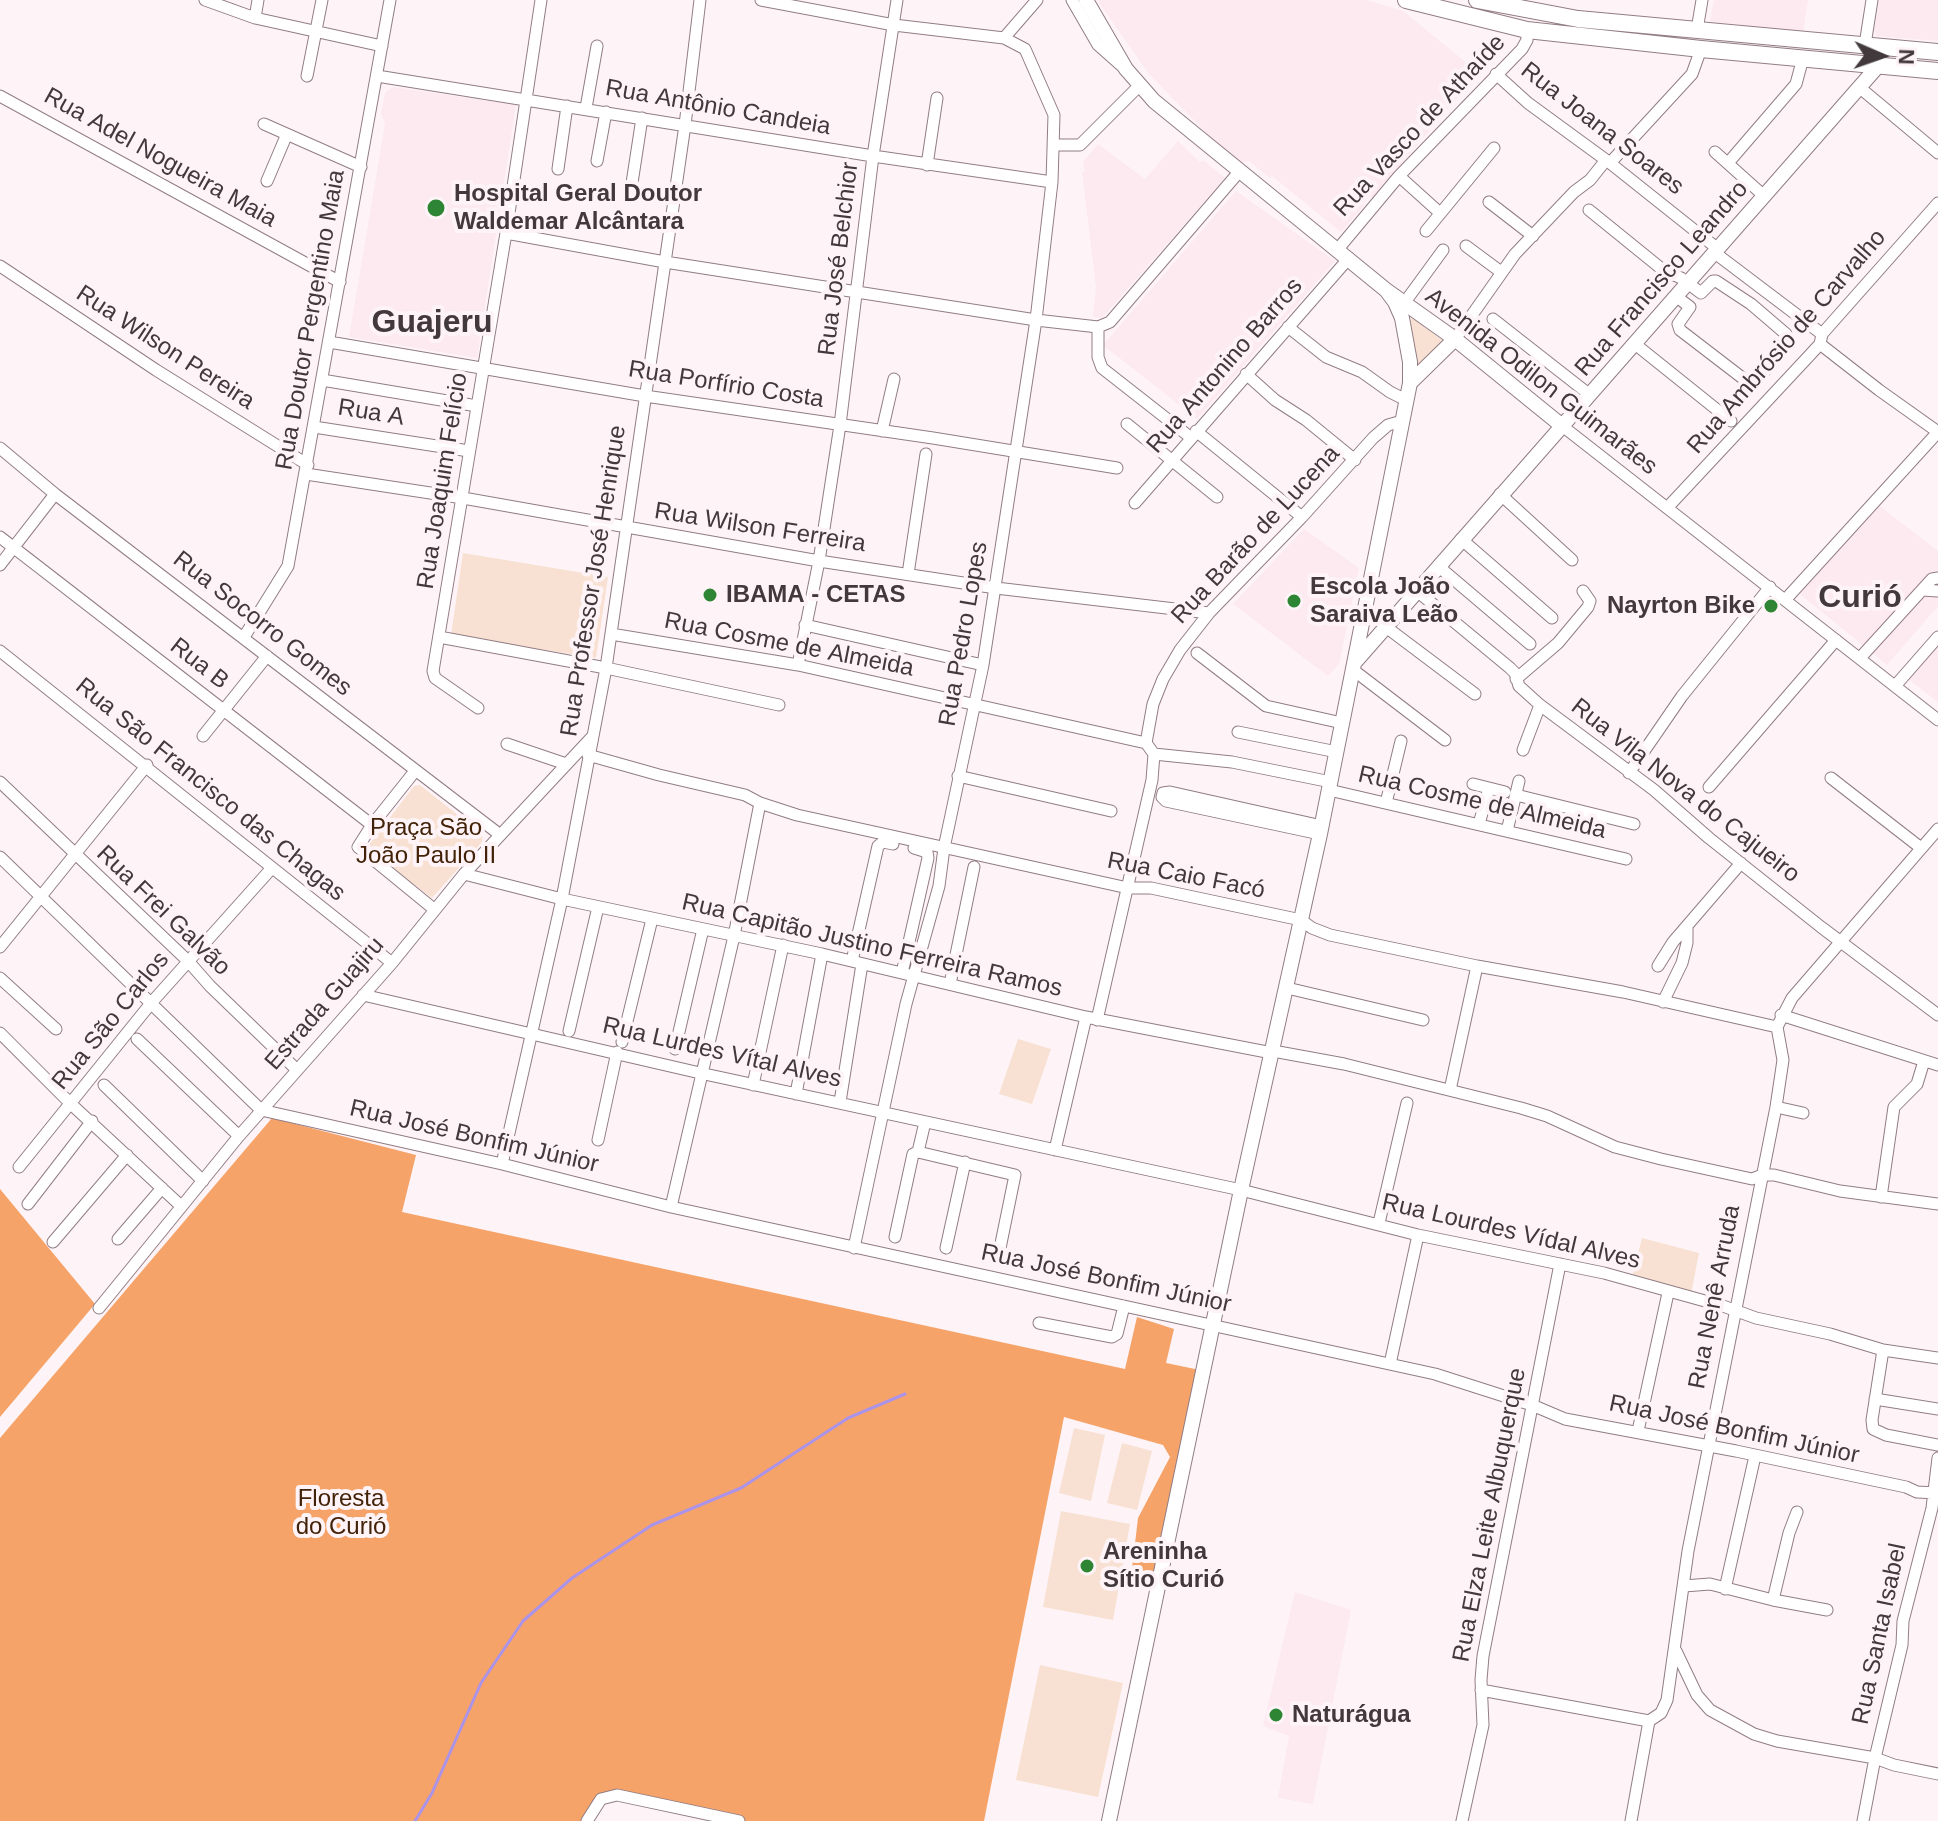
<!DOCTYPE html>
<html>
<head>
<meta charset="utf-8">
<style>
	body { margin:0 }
	#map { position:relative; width:1938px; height:1821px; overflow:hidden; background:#fef4f7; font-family:Arial,sans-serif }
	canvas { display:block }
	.north { position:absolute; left:1842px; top:16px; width:80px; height:80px; -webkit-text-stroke:6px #fef4f7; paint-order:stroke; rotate:92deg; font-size:22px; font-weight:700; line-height:32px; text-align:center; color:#42393c }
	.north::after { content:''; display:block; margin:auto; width:28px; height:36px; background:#42393c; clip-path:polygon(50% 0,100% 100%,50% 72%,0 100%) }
</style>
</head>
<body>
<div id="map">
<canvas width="1938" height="1821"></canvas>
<div class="north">N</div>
</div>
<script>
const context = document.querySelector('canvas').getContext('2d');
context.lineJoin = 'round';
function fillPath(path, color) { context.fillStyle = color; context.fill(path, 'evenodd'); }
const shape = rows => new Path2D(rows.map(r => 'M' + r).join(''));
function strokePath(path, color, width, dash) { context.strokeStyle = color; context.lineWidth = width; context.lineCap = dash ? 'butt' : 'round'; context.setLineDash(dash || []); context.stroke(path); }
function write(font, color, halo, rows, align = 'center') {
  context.font = font + ' Arial,sans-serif'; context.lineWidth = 8; context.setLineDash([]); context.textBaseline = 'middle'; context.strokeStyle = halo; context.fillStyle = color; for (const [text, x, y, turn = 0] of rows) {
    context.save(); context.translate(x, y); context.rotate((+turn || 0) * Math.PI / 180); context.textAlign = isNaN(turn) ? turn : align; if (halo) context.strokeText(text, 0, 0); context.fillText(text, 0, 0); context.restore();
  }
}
fillPath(shape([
	[1097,0,1367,0,1403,11,1479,73,1372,198,1370,196,1364,203,1364,206,1341,232,1272,176,1270,178,1249,161,1239,163,1223,150,1149,74],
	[1714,0,1808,0,1803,33,1710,21],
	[1879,0,1938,0,1938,41,1877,36,1874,31],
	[393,87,516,105,477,358,349,337,385,124,381,113,385,93],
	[1178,141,1200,162,1203,160,1225,178,1102,318,1093,317,1096,287,1082,172,1085,171,1083,162,1098,144,1145,179],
	[1236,191,1335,261,1197,419,1103,345],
	[1877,504,1938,551,1938,606,1887,665,1800,594],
	[1304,529,1359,568,1339,664,1328,676,1233,604],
	[1938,641,1938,702,1908,679],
	[1295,1592,1351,1610,1313,1804,1278,1798,1289,1736,1263,1726]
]), '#fde9f0');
fillPath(shape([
	[1413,318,1444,342,1416,369,1409,321],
	[463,553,608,577,596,658,451,635],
	[420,785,483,835,482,842,432,898,369,850,368,846,414,786],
	[1018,1039,1051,1049,1032,1104,999,1094],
	[1642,1238,1699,1253,1691,1294,1632,1277],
	[1074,1428,1105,1435,1091,1501,1059,1493],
	[1122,1443,1152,1451,1137,1510,1107,1503],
	[1061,1511,1130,1524,1113,1620,1043,1607],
	[1040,1665,1123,1683,1098,1797,1016,1780]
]), '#f8e1d2');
fillPath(shape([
	[272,1118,416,1155,402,1212,1125,1369,1137,1317,1174,1329,1166,1363,1200,1370,1156,1573,1132,1569,1138,1518,1170,1457,1163,1445,1064,1417,984,1821,741,1821,599,1794,585,1821,0,1821,0,1438],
	[0,1189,95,1304,0,1417]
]), '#f6a369');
strokePath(shape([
	[415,1821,432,1793,481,1683,523,1621,572,1578,652,1525,741,1488,848,1418,905,1394]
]), '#ab93e8', 3);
const minor = shape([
	[205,0,255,18,382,46],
	[761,0,894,25,1004,38,1025,49,1054,115,1052,182,1036,320,983,665,944,848,939,886,906,1004,854,1248],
	[1072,0,1098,45,1124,68],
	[255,18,258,0],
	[1697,30,1702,0],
	[1004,38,1037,0],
	[1865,45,1872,0],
	[1496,74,1528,103,1610,163,1718,249],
	[307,76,322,0],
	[377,76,873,156,1052,182],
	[1859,87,1938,153],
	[0,96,340,282],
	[586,108,597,46],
	[264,124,361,167],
	[1055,145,1080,145,1139,86],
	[1715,152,1763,195],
	[597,161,606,112],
	[1610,163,1692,74,1701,49],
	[1728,163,1796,84,1803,58],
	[927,165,937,98],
	[558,169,567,106],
	[1399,176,1440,213],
	[267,181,287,134],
	[632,183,642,118],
	[1489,202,1533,236],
	[1589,210,1663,270,1681,278,1701,293,1713,281,1716,281,1751,304,1786,334,1783,350,1756,381,1749,383,1680,330,1678,324,1690,307,1677,297],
	[1426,231,1494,148],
	[506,233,665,262,1036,320,1098,327,1110,322,1239,172],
	[1466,246,1501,272],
	[1338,249,1399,176,1522,49,1527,40,1527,30],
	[1715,253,1822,334],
	[0,266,156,370,308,465],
	[1405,302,1443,250],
	[1493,319,1590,395],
	[1098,327,1098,357,1102,368,1190,437],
	[1288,327,1326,357,1362,372,1390,392,1406,400],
	[1455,339,1515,254,1574,192,1590,180,1606,160],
	[329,342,645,396,933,438,1117,468],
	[1635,344,1731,421],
	[1820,344,1879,390,1938,432],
	[1246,374,1275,400,1306,420,1355,460],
	[322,380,477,406],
	[1127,424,1217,497],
	[1561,425,1938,720],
	[314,427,469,451],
	[882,431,894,379],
	[1196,431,1302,517],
	[0,448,55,494,499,834],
	[306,474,463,498,819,561,996,588,1209,613],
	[1500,494,1572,560],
	[1135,503,1349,258],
	[1667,508,1808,357,1820,344,1822,334,1938,203],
	[0,537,372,825],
	[1461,539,1552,618],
	[0,565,55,494],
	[1438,566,1530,644],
	[908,574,926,454],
	[1922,590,1938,591],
	[1417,591,1510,668,1515,673,1519,686,1540,705,1654,790,1709,838,1821,927,1938,1015],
	[1786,599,1938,432],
	[805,625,983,665],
	[1386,627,1475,694],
	[611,634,798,665,1146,743],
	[244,637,288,566,390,0],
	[439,637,606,668,779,705],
	[0,651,392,963],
	[1197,653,1266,706,1342,723],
	[1860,658,1932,579,1938,578],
	[798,665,819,561,840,425,873,156,897,0],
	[1352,669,1445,740],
	[1516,679,1558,643,1588,607,1590,601,1583,591],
	[1895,686,1938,637],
	[478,708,435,678,433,671,506,233,541,0],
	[1238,732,1337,752],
	[203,736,267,656],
	[507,744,566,764],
	[1523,750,1540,705],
	[1154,754,1232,762,1331,782],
	[588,755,659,775,745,795,760,803,797,815,1128,888,1151,888,1301,920,1312,928,1330,935,1477,966,1623,992,1777,1027],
	[415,771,372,825,358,847,435,910],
	[1629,773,1682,696,1770,587],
	[958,776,1111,811],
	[1831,778,1921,848],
	[0,782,188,961,210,986,297,1070],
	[1473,784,1505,792],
	[1709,787,1836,640],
	[1329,790,1626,859],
	[1516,795,1634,824],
	[1386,803,1401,741],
	[1479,824,1489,788],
	[1507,831,1519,781],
	[1320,834,1166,801,1162,797,1163,793,1170,792,1322,826],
	[0,857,261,1110,502,1164,671,1207,1435,1374,1532,1405,1565,1419,1736,1451,1906,1487,1917,1492,1938,1493],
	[464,874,562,899,822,954,1086,1017,1272,1053],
	[0,947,147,765],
	[852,961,878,846,883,842,893,844],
	[1658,966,1673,942,1741,863],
	[902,973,928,858,927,852,914,848],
	[0,978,56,1029],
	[950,984,974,867],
	[1287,988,1423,1020],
	[363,995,700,1073,1241,1190,1418,1235,1604,1273,1723,1306,1756,1318,1830,1334,1883,1350,1938,1358],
	[1663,1002,1682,963,1687,943,1687,926],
	[1781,1015,1938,1065],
	[1097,1020,1152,780,1154,754,1146,743,1153,704,1163,679,1180,650,1209,613,1302,517,1373,438,1388,425,1402,421],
	[569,1031,598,907],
	[0,1033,71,1104,181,1206],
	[137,1039,239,1136],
	[622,1042,652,919],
	[675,1049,703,929],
	[1273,1051,1344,1064,1521,1108,1547,1116,1615,1147,1661,1159,1752,1179,1762,1175,1774,1175,1840,1191,1938,1204],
	[104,1085,203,1181],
	[753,1085,783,945],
	[1450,1090,1477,966],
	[796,1094,822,954],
	[840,1102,862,964],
	[1776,1107,1803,1113],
	[598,1140,617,1052],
	[1055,1150,1086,1017],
	[918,1152,925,1122],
	[502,1164,562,899,606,668,685,125,700,0],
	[19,1167,152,1002,271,869],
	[1881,1197,1894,1107,1917,1084,1924,1061],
	[28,1204,92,1121],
	[671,1207,734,936,760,803],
	[1379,1223,1407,1103],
	[895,1237,913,1154,918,1152,1015,1175,998,1258],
	[118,1239,162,1188],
	[53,1242,127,1155],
	[946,1248,965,1162],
	[99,1308,239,1136,392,963,464,874,592,737],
	[1039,1323,1112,1337,1117,1334,1124,1306],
	[1883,1350,1872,1420,1873,1429,1886,1435,1938,1445],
	[1390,1364,1418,1235],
	[1875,1399,1938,1409],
	[1638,1431,1668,1293],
	[1684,1586,1710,1584,1773,1600,1827,1610],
	[1725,1589,1755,1456],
	[1773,1600,1789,1533,1797,1512],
	[1676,1651,1697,1695,1710,1710,1754,1734,1777,1741,1875,1758,1894,1765,1938,1774],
	[1481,1690,1649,1721],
	[587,1821,601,1799,617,1795,739,1821],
	[1462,1821,1483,1725,1481,1680,1483,1656,1560,1264],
	[1631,1821,1649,1721,1661,1713,1667,1700,1688,1551,1776,1107,1783,1060,1777,1027,1792,998,1938,829],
	[1863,1821,1875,1758,1902,1645,1903,1621,1932,1508,1938,1458]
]);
const major = shape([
	[1086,0,1126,69,1154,101,1386,290,1455,339,1561,425],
	[1410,383,1455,339],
	[1356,661,1878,66],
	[1109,1821,1241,1190,1320,834,1410,383,1410,362,1402,318,1395,302,1386,290]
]);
const highway = shape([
	[1406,0,1527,30,1701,49,1938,71],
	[1477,0,1578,19,1938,52]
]);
strokePath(minor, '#927d84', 13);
strokePath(major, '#927d84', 16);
strokePath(highway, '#927d84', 18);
strokePath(minor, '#fff', 11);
strokePath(major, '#fff', 14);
strokePath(highway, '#fff', 16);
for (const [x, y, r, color] of [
	[436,208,10,"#2e8635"],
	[710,595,8,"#2e8635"],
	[1294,601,8,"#2e8635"],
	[1771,606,8,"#2e8635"],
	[1087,1566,8,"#2e8635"],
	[1276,1715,8,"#2e8635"]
]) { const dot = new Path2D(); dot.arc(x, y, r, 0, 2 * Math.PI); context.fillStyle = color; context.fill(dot); strokePath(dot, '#fef4f7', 3); }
write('24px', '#42393c', '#fef4f7', [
	["Rua Antônio Candeia",718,108,10],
	["Rua Vasco de Athaíde",1420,126,-47],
	["Rua Joana Soares",1602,129,38],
	["Rua Adel Nogueira Maia",160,158,29],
	["Rua José Belchior",839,259,-83],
	["Rua Francisco Leandro",1662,279,-49],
	["Rua Doutor Pergentino Maia",311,320,-80],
	["Rua Ambrósio de Carvalho",1787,342,-49],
	["Rua Wilson Pereira",165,348,33],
	["Rua Antonino Barros",1225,366,-49],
	["Avenida Odilon Guimarães",1541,382,38],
	["Rua Porfírio Costa",726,385,9],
	["Rua A",371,413,9],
	["Rua Joaquim Felício",443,481,-81],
	["Rua Wilson Ferreira",760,528,9],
	["Rua Barão de Lucena",1256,535,-47],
	["Rua Professor José Henrique",594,581,-81],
	["Rua Socorro Gomes",262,624,38],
	["Rua Pedro Lopes",964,634,-80],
	["Rua Cosme de Almeida",789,645,11],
	["Rua B",199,664,38],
	["Rua São Francisco das Chagas",210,790,39],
	["Rua Vila Nova do Cajueiro",1685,791,38],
	["Rua Cosme de Almeida",1482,803,13],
	["Rua Caio Facó",1186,876,11],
	["Rua Frei Galvão",163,911,44],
	["Rua Capitão Justino Ferreira Ramos",872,946,13],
	["Estrada Guajiru",325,1004,-49],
	["Rua São Carlos",111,1021,-51],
	["Rua Lurdes Vítal Alves",722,1053,13],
	["Rua José Bonfim Júnior",474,1137,13],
	["Rua Lourdes Vídal Alves",1511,1232,13],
	["Rua José Bonfim Júnior",1106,1279,12],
	["Rua Nenê Arruda",1715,1297,-79],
	["Rua José Bonfim Júnior",1734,1430,12],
	["Rua Elza Leite Albuquerque",1490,1515,-79],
	["Rua Santa Isabel",1880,1634,-78]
]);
write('bold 24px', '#42393c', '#fef4f7', [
	["Hospital Geral Doutor",454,194],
	["Waldemar Alcântara",454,222],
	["Escola João",1310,587],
	["Saraiva Leão",1310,615],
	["IBAMA - CETAS",726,595],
	["Nayrton Bike",1755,606,"right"],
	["Areninha",1103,1552],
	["Sítio Curió",1103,1580],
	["Naturágua",1292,1715]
], 'left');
write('24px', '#422208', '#fef4f7', [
	["Praça São",426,828],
	["João Paulo II",426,856],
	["Floresta",341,1499],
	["do Curió",341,1527]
]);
write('bold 32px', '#42393c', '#fef4f7', [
	["Guajeru",432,323],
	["Curió",1860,598]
]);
</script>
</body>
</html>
